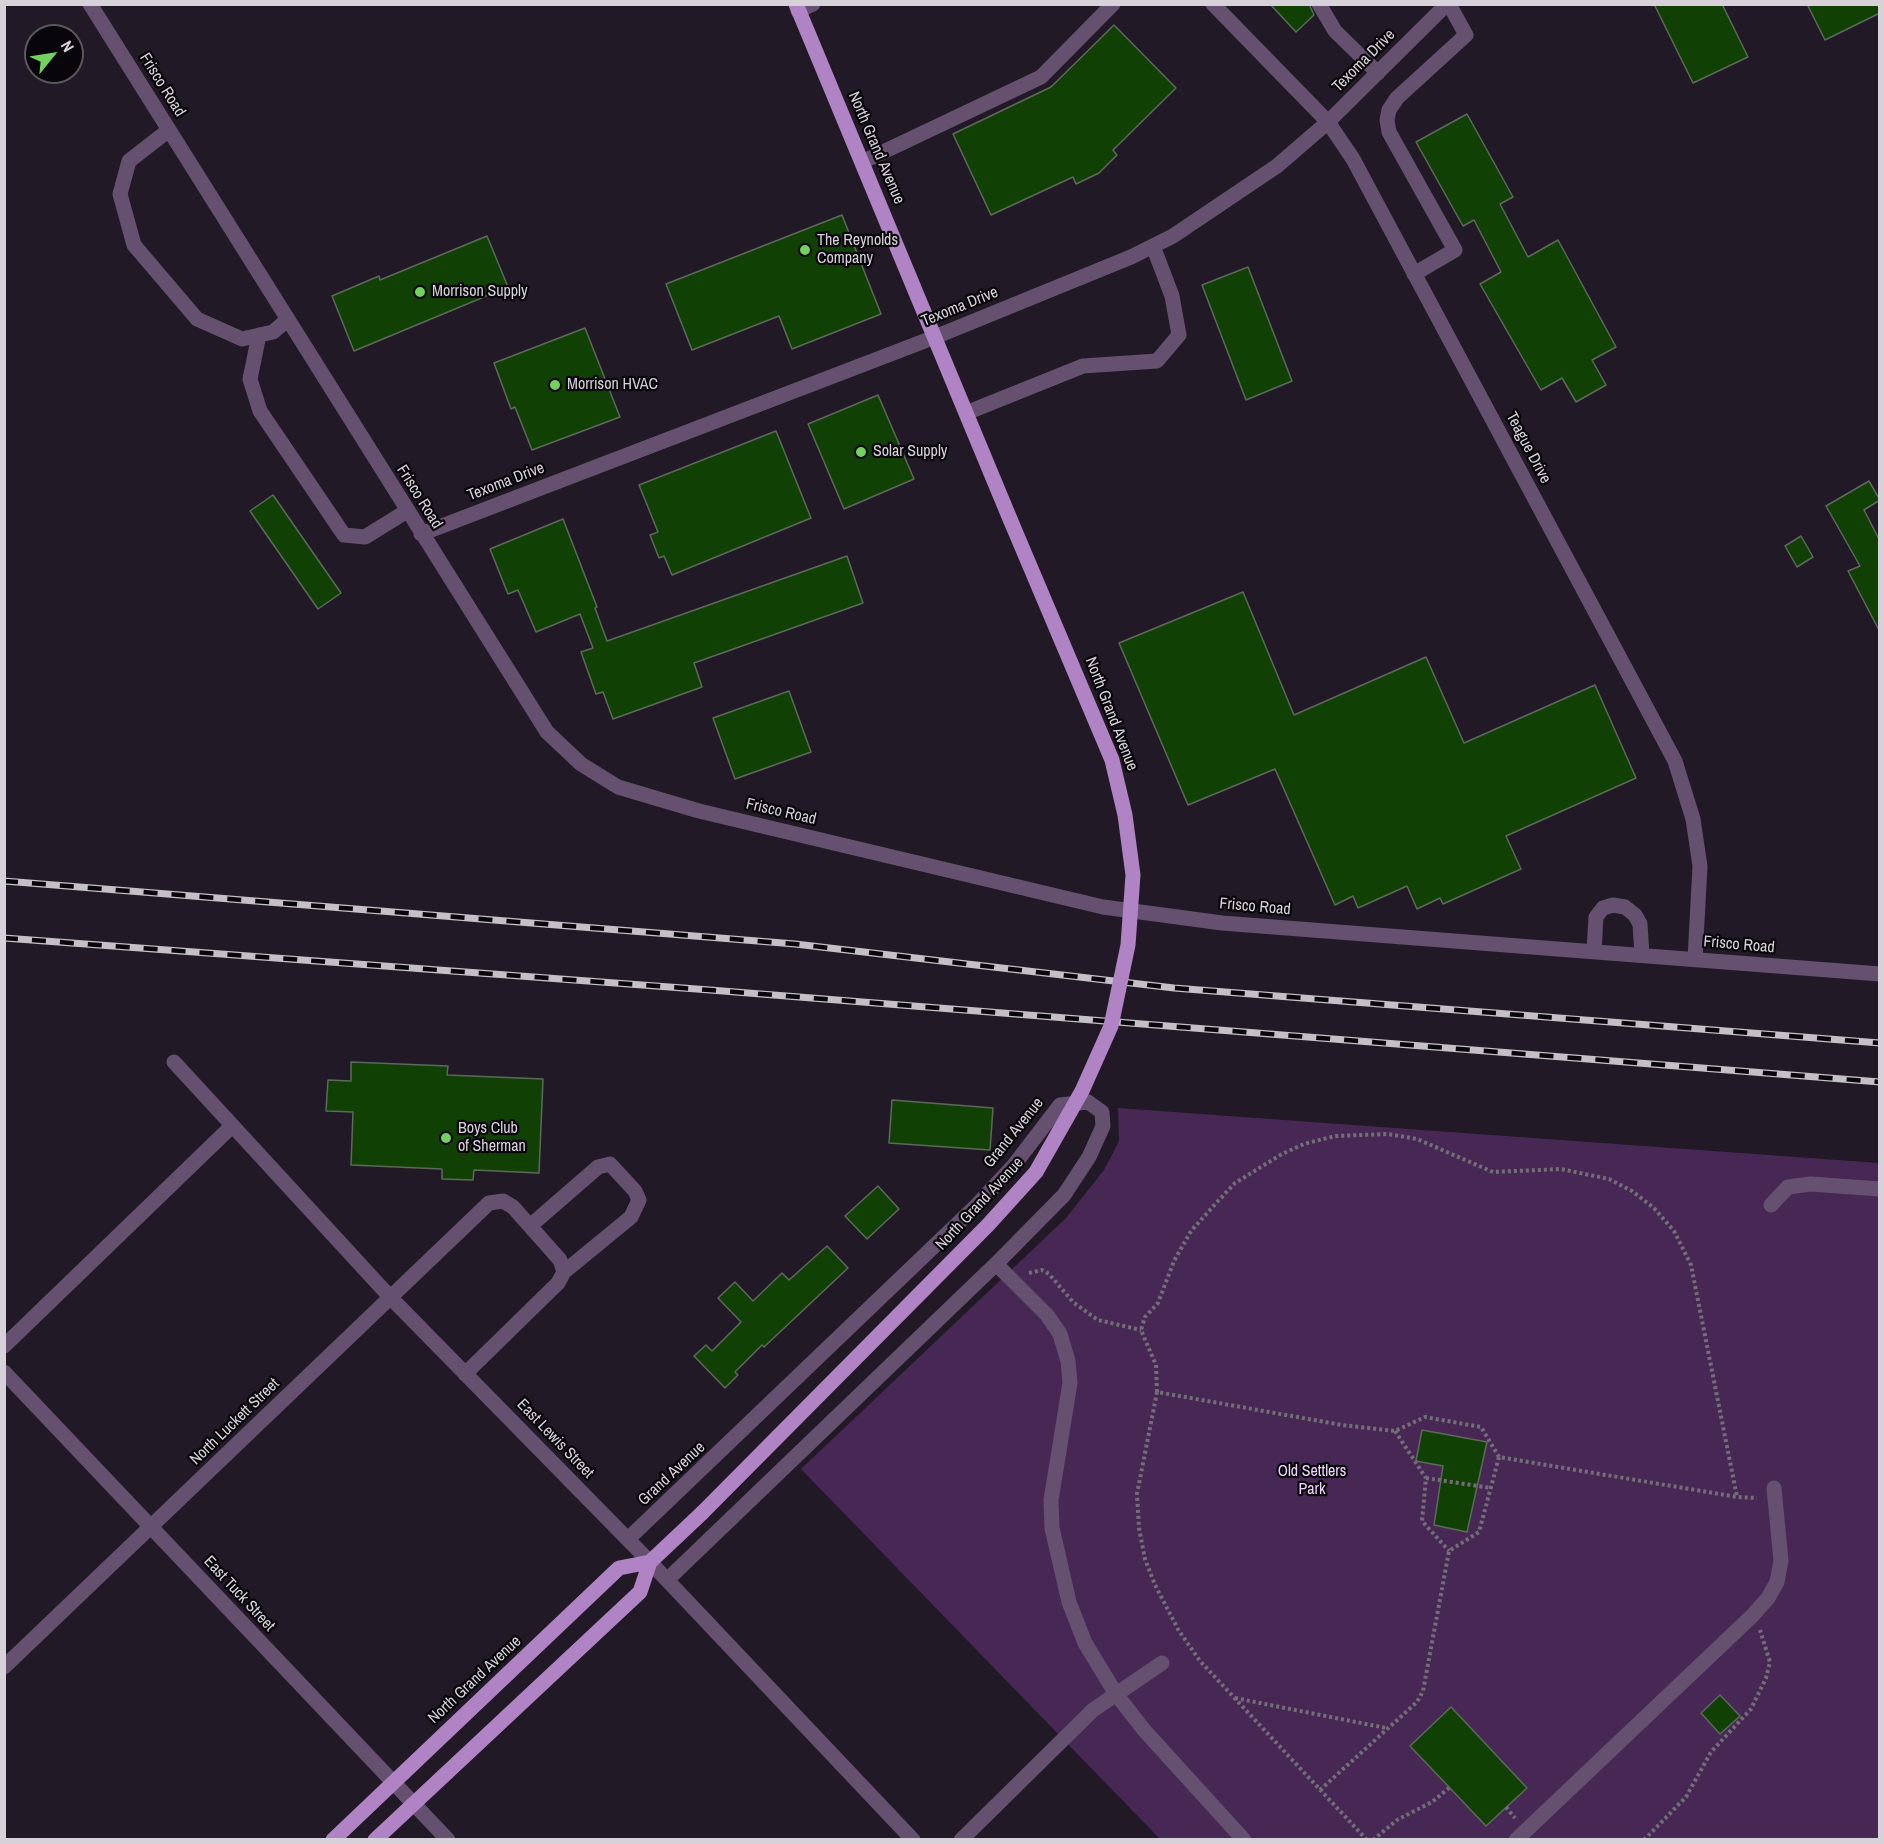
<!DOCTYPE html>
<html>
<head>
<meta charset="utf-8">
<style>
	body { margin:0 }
	#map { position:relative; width:1884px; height:1844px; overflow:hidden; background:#211925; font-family:"Archivo Narrow",sans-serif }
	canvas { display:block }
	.frame { position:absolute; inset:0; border:6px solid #d7d2da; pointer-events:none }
	.north { position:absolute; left:24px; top:24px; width:60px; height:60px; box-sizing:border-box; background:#08060a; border:2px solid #5b585d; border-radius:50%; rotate:60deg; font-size:16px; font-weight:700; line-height:24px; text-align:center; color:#d7d2da }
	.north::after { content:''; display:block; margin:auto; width:21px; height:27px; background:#72d25d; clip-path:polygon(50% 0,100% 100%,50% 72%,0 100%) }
</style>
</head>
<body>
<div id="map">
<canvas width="1884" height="1844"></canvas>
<div class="frame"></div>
<div class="north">N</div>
</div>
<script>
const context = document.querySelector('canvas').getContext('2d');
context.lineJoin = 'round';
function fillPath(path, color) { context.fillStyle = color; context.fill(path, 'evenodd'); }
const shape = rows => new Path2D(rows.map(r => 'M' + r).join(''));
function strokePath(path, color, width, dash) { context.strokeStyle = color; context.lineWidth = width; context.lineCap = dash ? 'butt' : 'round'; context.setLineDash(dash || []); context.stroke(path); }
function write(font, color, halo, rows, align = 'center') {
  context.font = font + ' "Archivo Narrow",sans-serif'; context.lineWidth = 4.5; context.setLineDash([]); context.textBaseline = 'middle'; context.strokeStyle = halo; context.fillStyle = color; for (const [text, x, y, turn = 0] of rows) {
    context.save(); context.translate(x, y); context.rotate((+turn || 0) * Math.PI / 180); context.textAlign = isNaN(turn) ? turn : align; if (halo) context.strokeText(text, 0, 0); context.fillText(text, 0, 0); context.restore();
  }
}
fillPath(shape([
	[1118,1108,1879,1163,1879,1839,1160,1839,801,1469,1066,1218,1104,1170,1119,1141]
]), '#472855');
const building = shape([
	[1270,4,1309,4,1314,15,1296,32,1270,4],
	[1654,4,1722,4,1748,57,1693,83,1654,4],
	[1807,4,1880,4,1880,13,1825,40,1807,4],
	[1114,25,1176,88,1113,150,1117,155,1099,173,1076,184,1073,177,991,215,953,134,1051,87,1114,25],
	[1467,114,1513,197,1500,204,1528,257,1558,240,1616,347,1592,360,1606,385,1576,402,1562,378,1541,390,1480,284,1501,272,1474,220,1463,226,1416,142,1467,114],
	[842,215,881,314,792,349,779,316,692,350,666,284,842,215],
	[487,236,508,287,354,351,332,296,379,276,380,280,487,236],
	[1248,267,1292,381,1246,400,1202,285,1248,267],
	[585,328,620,417,532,450,515,407,511,409,494,363,585,328],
	[878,395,914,479,844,509,808,424,878,395],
	[776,431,811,518,672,575,664,556,659,558,650,535,658,532,639,485,776,431],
	[1869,481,1880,500,1864,510,1880,541,1880,632,1848,571,1860,566,1826,506,1869,481],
	[273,495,341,593,318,609,250,511,273,495],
	[563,519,597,607,595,608,607,641,847,556,863,603,694,663,702,687,613,719,603,692,596,694,581,652,593,648,580,614,536,632,518,590,508,594,490,549,563,519],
	[1801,536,1813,557,1797,567,1785,546,1801,536],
	[1243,592,1294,715,1426,657,1464,743,1595,685,1636,778,1506,836,1521,869,1443,904,1440,898,1417,909,1407,886,1358,908,1353,896,1335,905,1275,769,1188,805,1119,643,1243,592],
	[789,691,811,752,735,779,713,718,789,691],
	[351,1062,448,1066,447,1075,543,1079,539,1173,474,1170,473,1180,442,1179,442,1169,351,1165,353,1112,326,1111,328,1080,351,1081,351,1062],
	[892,1100,993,1108,990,1150,889,1143,892,1100],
	[878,1186,899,1209,867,1239,845,1216,878,1186],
	[827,1246,848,1268,764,1347,762,1345,735,1372,738,1375,725,1388,694,1356,706,1345,712,1351,741,1322,718,1298,735,1282,753,1301,782,1273,789,1280,827,1246],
	[1422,1430,1487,1442,1467,1532,1434,1525,1443,1466,1416,1461,1422,1430],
	[1720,1695,1740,1716,1720,1734,1701,1713,1720,1695],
	[1451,1707,1527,1788,1486,1826,1410,1746,1451,1707]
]);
fillPath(building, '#114005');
strokePath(building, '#5d695b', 1.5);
strokePath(shape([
	[1029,1273,1042,1270,1049,1274,1073,1302,1098,1320,1141,1330],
	[1157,1392,1156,1365,1141,1330,1145,1317,1158,1303,1174,1261,1191,1231,1218,1201,1235,1183,1282,1154,1304,1144,1335,1136,1388,1134,1417,1139,1493,1172,1561,1169,1609,1179,1632,1191,1654,1208,1674,1231,1691,1265,1737,1497],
	[1395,1431,1426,1478,1422,1521,1449,1551],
	[1426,1478,1491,1488],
	[1235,1698,1386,1728],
	[1320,1790,1417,1702,1423,1691,1449,1551,1479,1532,1499,1457],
	[1506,1807,1515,1818],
	[1367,1840,1200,1661,1179,1631,1155,1585,1145,1559,1139,1528,1137,1494,1157,1392,1342,1425,1395,1431,1425,1417,1481,1427,1499,1457,1737,1497,1757,1498],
	[1373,1840,1397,1820,1432,1802,1449,1788],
	[1644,1840,1686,1797,1711,1752,1751,1709,1766,1678,1770,1662,1760,1630]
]), '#746e78', 4, [3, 3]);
strokePath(shape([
	[90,4,547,732,581,764,618,787,699,811,1103,907,1222,923,1880,974],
	[1213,4,1328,122,1353,159,1675,761,1693,819,1700,866,1695,959],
	[1319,4,1335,31,1378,73],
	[798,11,813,4],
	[169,130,129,161,120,194,134,245,197,319,242,339,273,332,287,320],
	[862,162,1041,77,1113,4],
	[1414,274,1455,250,1389,132,1387,120,1389,110,1397,98,1466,35,1449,4],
	[259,335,250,379,260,411,344,535,365,537,407,511],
	[966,413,1083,366,1157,361,1179,335,1172,296,1153,246],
	[421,534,935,337,1131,257,1173,236,1277,166,1328,122,1447,4],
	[1594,951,1596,917,1603,908,1613,905,1625,907,1635,915,1640,924,1642,955],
	[174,1062,391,1298,650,1562,913,1840],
	[1771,1205,1788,1187,1811,1184,1880,1189],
	[530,1226,598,1167,610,1164,635,1191,639,1200,631,1217,564,1272],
	[996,1264,1047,1315,1060,1334,1068,1361,1070,1383,1051,1500,1052,1528,1069,1602,1085,1643,1116,1694,1144,1730,1244,1840],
	[4,1346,232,1126],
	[4,1372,448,1840],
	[628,1539,975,1207,1014,1165,1060,1105,1088,1102,1102,1112,1103,1126,1089,1157,1064,1195,996,1264,667,1580],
	[4,1667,489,1203,503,1201,513,1207,545,1243,560,1260,564,1272,558,1283,465,1374],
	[961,1840,1093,1710,1162,1663],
	[1516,1840,1752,1616,1768,1598,1777,1582,1781,1561,1774,1488]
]), '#65506f', 15);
strokePath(shape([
	[796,4,1010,519],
	[333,1840,619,1568,650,1562],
	[375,1840,640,1592,650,1562,702,1513]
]), '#b083c5', 15);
const rail = shape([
	[4,881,795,944,1174,988,1880,1043],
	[4,938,710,990,1880,1082]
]);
strokePath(rail, '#c5bfc8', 7);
strokePath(rail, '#08060a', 4.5, [14]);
strokePath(shape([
	[702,1513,988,1225,1036,1172,1082,1091,1111,1026,1128,945,1133,875,1125,815,1112,760,1010,519]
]), '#b083c5', 15);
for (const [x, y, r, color] of [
	[805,250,6,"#72d25d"],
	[420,292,6,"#72d25d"],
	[555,385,6,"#72d25d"],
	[861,452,6,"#72d25d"],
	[446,1138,6,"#72d25d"]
]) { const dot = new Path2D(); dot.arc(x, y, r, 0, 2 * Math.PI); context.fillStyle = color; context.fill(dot); strokePath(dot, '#08060a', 2); }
write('16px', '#d7d2da', '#08060a', [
	["Texoma Drive",1364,61,-45],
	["Frisco Road",162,85,58],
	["North Grand Avenue",876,148,67],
	["Texoma Drive",960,307,-22],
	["Teague Drive",1528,448,62],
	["Texoma Drive",506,482,-21],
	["Frisco Road",419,497,58],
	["North Grand Avenue",1111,714,69],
	["Frisco Road",781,812,13],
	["Frisco Road",1255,907,5],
	["Frisco Road",1739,945,5],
	["Grand Avenue",1014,1133,-51],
	["North Grand Avenue",980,1204,-47],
	["North Luckett Street",235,1422,-44],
	["East Lewis Street",555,1439,46],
	["Grand Avenue",672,1474,-43],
	["East Tuck Street",239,1594,47],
	["North Grand Avenue",475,1680,-43]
]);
write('16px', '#d7d2da', '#08060a', [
	["The Reynolds",817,241],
	["Company",817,259],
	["Morrison Supply",432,292],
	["Morrison HVAC",567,385],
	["Solar Supply",873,452],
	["Boys Club",458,1129],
	["of Sherman",458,1147]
], 'left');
write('16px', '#f0d4fd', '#08060a', [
	["Old Settlers",1312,1472],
	["Park",1312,1490]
]);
</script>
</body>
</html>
